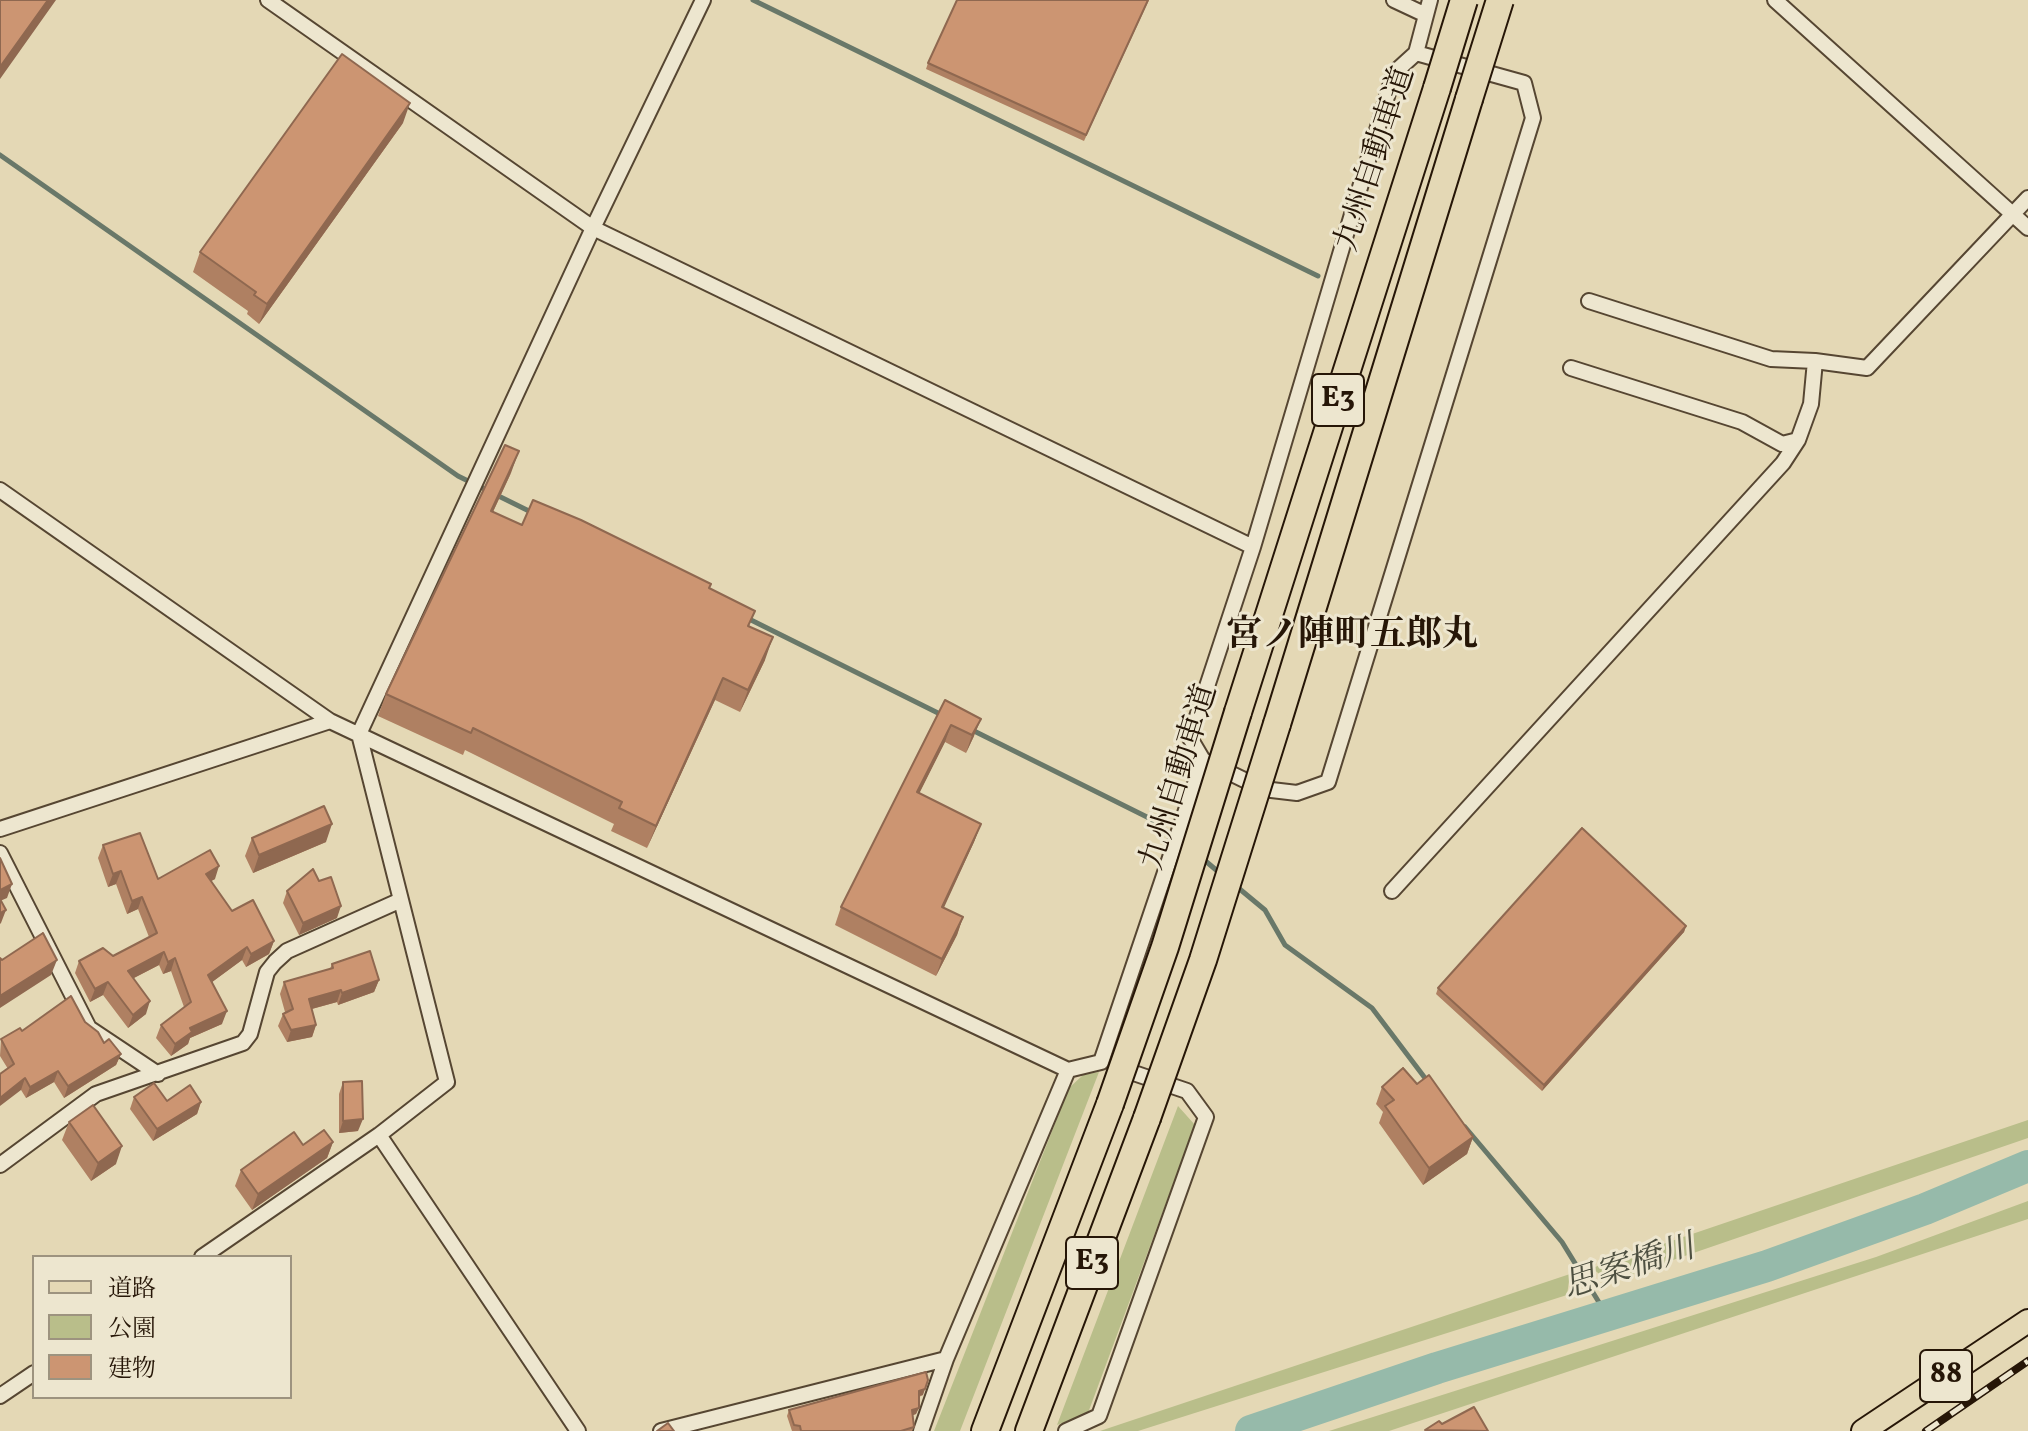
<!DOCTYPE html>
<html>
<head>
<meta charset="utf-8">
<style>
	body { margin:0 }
	#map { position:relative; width:2028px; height:1431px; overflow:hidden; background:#e4d8b5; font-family:Vollkorn,"Noto Serif JP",serif }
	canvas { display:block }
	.legend { position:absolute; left:32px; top:1255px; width:260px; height:144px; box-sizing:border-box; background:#ede6cf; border:2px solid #9d937f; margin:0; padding:10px 14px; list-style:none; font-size:24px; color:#261607 }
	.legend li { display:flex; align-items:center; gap:16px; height:40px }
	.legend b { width:40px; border:2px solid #9d937f }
</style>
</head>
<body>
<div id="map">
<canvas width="2028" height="1431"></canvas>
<ul class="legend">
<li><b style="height:10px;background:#e4d8b5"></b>道路</li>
<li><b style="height:22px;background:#b9be8a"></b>公園</li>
<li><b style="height:22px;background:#cc9572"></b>建物</li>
</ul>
</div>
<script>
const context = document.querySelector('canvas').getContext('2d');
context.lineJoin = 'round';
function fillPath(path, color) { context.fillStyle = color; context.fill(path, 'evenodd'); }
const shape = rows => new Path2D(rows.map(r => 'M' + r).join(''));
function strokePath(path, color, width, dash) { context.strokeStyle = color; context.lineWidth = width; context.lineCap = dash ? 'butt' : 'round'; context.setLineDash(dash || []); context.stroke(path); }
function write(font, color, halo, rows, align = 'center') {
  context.font = font + ' Vollkorn,"Noto Serif JP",serif'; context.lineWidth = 6; context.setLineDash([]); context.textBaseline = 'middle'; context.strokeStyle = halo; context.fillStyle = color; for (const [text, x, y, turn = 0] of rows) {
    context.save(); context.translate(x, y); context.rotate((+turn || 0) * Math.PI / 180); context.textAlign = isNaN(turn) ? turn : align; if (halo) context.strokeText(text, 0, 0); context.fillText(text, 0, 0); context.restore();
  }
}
fillPath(shape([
	[1099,1072,960,1431,934,1431,1069,1088,1083,1075],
	[1178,1106,1195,1125,1088,1413,1057,1425],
	[2028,1120,2028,1138,1609,1282,1592,1268],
	[2028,1201,2028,1219,1389,1431,1329,1431,1876,1257],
	[1570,1274,1567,1295,1138,1431,1100,1431]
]), '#b9be8a');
strokePath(shape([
	[753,0,1318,276],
	[0,155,458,476,533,513],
	[747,618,942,715],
	[972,730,1149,818,1188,847],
	[1202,858,1222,875],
	[1236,886,1265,910,1285,945,1372,1008,1428,1082],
	[1465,1127,1562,1242,1608,1317]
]), '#697869', 5);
strokePath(shape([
	[1251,1431,1437,1368,1767,1266,1925,1209,2028,1166]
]), '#96baaa', 32);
const street = shape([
	[268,0,593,228,1253,547],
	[1394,0,1426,15],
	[1775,0,2028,228],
	[1416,53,1524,83,1533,118,1328,782,1297,793,1263,789,1203,760,1190,738,1253,547,1394,73,1416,53,1430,0],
	[1815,361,1867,368,2028,198],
	[1571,368,1742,422,1782,444,1798,440],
	[0,490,330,721,1068,1070],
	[0,829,330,721],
	[0,853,89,1028,158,1074],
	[1392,891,1783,463,1798,440,1811,404,1815,361,1771,359,1589,301],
	[379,1135,578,1431],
	[0,1165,96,1094,243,1043,250,1034,267,972,275,962,287,951,401,900],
	[202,1257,379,1135,447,1082,359,734,593,228,703,0],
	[0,1396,34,1373],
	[661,1431,946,1359],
	[921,1431,946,1359,1068,1070,1101,1062,1203,760],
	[1066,1431,1099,1416,1206,1117,1187,1091,1116,1067]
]);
const primary = shape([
	[1863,1431,2028,1321]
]);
const highway = shape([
	[1238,712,1437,88],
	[1277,724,1469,99],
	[985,1431,1110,1104],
	[1029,1431,1147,1118]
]);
strokePath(street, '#564632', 18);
strokePath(primary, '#261607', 26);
strokePath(highway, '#261607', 30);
strokePath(street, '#ede6cf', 14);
strokePath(primary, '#e4d8b5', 22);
strokePath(highway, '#e4d8b5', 26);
const rail = shape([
	[1926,1431,2028,1361]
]);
strokePath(rail, '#261607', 8);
strokePath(rail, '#ede6cf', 5, [15]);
const highwayBridge = shape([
	[1437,88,1464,0],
	[1469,99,1500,0],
	[1110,1104,1165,947,1238,712],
	[1147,1118,1203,960,1277,724]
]);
strokePath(highwayBridge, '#261607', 30, []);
strokePath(highwayBridge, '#e4d8b5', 26);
fillPath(shape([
	[1149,0,1084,141,926,69,928,63],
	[403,123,259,324,247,314,248,311,193,272,200,252],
	[511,473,493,512,522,525,710,589,750,626,765,660,740,712,715,700,647,848,611,831,614,824,465,750,463,755,378,716,386,694],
	[945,700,974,736,966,753,945,742,919,793,981,824,974,842,943,908,963,917,957,935,936,976,835,925,841,907],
	[252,838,326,842,253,873,245,856],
	[103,845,158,879,215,879,211,881,232,911,274,941,269,954,246,967,242,960,212,982,222,1024,190,1038,188,1044,171,1056,156,1038,161,1025,184,1007,171,971,163,974,159,965,134,978,146,1014,128,1028,103,995,90,1002,75,973,79,961,113,956,149,937,138,909,127,914,116,884,108,887,98,858],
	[287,891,337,918,299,935,283,903],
	[1686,926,1684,932,1542,1091,1436,994,1438,988],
	[332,964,379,980,374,992,338,1005,337,1002,312,1009,316,1025,312,1037,287,1042,278,1026,283,1014,285,1012,280,994,284,982,330,969],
	[85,1022,104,1043,121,1054,116,1065,64,1098,54,1082,26,1098,0,1056,1,1039,22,1031],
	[343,1082,358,1131,339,1133,339,1094],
	[1417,1084,1473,1137,1467,1154,1423,1185,1379,1123,1383,1112,1376,1104,1382,1087],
	[134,1097,167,1101,201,1102,197,1114,153,1141,130,1109],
	[69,1122,116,1164,91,1181,62,1140],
	[333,1142,327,1158,252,1210,235,1186,241,1170,303,1145],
	[923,1395,919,1397,916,1414,913,1415,914,1427,912,1431,792,1431,787,1416,789,1410]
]), '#af8062');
fillPath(shape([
	[48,0,56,0,0,79,0,67],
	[410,103,403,123,259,324,267,304],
	[519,451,511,473,483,533,491,511],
	[773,637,765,660,740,712,748,690],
	[723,678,715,700,647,848,656,826],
	[981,719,974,736,966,753,972,735],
	[951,725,945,742,911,810,917,792],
	[332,824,326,842,253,873,259,855],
	[981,824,974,842,936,925,942,907],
	[219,866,215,879,202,886,206,874],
	[121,871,116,884,108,887,113,874],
	[12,884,7,898,0,901,0,890],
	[142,897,138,909,127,914,132,901],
	[341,906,337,918,299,935,303,923],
	[6,910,1,923,0,924,0,913],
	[963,917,957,935,936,976,942,959],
	[1686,926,1684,932,1542,1091,1544,1085],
	[274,941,269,954,246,967,251,954],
	[247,947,242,960,204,988,208,975],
	[164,952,159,965,124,983,128,971],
	[175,958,171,971,163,974,168,962],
	[57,960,51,975,0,1008,0,996],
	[379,980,374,992,338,1005,342,993],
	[108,982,103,995,90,1002,95,989],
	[341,990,337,1002,304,1011,309,999],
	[150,1001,146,1014,128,1028,133,1015],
	[227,1011,222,1024,190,1038,188,1044,171,1056,175,1044,190,1028],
	[316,1025,312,1037,287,1042,291,1030],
	[121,1054,116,1065,64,1098,68,1086],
	[58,1071,54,1082,26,1098,30,1087],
	[25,1078,21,1090,0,1106,0,1098],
	[201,1102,197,1114,153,1141,157,1129],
	[363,1119,358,1131,339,1133,343,1121],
	[1473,1137,1467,1154,1423,1185,1429,1168],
	[333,1142,327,1158,252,1210,258,1194],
	[122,1146,116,1164,91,1181,98,1163],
	[925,1389,923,1395,916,1397,919,1391],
	[919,1408,916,1414,910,1416,912,1410]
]), '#8f6850');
const building = shape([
	[0,0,48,0,0,67,0,0],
	[957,0,1148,0,1086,135,928,63,957,0],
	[342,54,410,103,267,304,254,295,256,292,200,252,342,54],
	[505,445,519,451,491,511,522,525,533,500,581,520,711,584,709,588,755,611,748,626,773,637,748,690,723,678,656,826,619,808,622,802,473,728,471,733,386,694,505,445],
	[945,700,981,719,972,735,951,725,917,792,981,824,942,907,963,917,942,959,841,907,945,700],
	[324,806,332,824,259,855,252,838,324,806],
	[1582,828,1686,926,1544,1085,1438,988,1582,828],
	[140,833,158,879,210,850,219,866,206,874,232,911,253,900,274,941,251,954,247,947,208,975,227,1011,190,1028,192,1032,175,1044,161,1025,191,1002,175,958,168,962,164,952,128,971,150,1001,133,1015,108,982,95,989,79,961,103,948,113,956,157,933,142,897,132,901,121,871,113,874,103,845,140,833],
	[0,858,12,884,0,890,0,858],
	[313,869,319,881,331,877,341,906,303,923,287,891,313,869],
	[0,899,6,910,0,913,0,899],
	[43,933,57,960,0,996,0,958,2,960,43,933],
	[370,951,379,980,342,993,341,990,309,999,316,1025,291,1030,283,1014,293,1009,284,982,333,968,332,964,370,951],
	[71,996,85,1022,98,1032,104,1043,109,1039,121,1054,68,1086,58,1071,30,1087,25,1078,0,1098,0,1074,14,1064,1,1039,20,1028,22,1031,71,996],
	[1403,1068,1417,1084,1429,1075,1473,1137,1429,1168,1385,1106,1394,1100,1382,1087,1403,1068],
	[362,1081,363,1119,343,1121,343,1082,362,1081],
	[154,1083,167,1101,190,1085,201,1102,157,1129,134,1097,154,1083],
	[93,1105,122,1146,98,1163,69,1122,93,1105],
	[324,1130,333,1142,258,1194,241,1170,294,1132,303,1145,324,1130],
	[926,1372,928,1380,925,1389,919,1391,919,1408,912,1410,914,1427,901,1431,801,1431,800,1426,794,1425,789,1410,926,1372],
	[1474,1407,1488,1431,1425,1430,1439,1421,1442,1424,1474,1407],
	[668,1423,674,1431,657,1431,668,1423]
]);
fillPath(building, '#cc9572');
strokePath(building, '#8f6850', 2);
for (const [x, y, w] of [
	[1338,400,52],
	[1092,1263,52],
	[1946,1376,52]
]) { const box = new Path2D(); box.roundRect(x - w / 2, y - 26, w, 52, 6); context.fillStyle = '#ede6cf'; context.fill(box); strokePath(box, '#261607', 2); }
write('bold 30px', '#261607', null, [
	["E3",1338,400],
	["E3",1092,1263],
	["88",1946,1376]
]);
write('32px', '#261607', '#ede6cf', [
	["九州自動車道",1378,160,-72],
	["九州自動車道",1182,778,-73]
]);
write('italic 34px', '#4d4f40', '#ede6cf', [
	["思案橋川",1630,1270,-18]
]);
write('bold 36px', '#261607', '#ede6cf', [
	["宮ノ陣町五郎丸",1352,638]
]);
</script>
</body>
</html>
